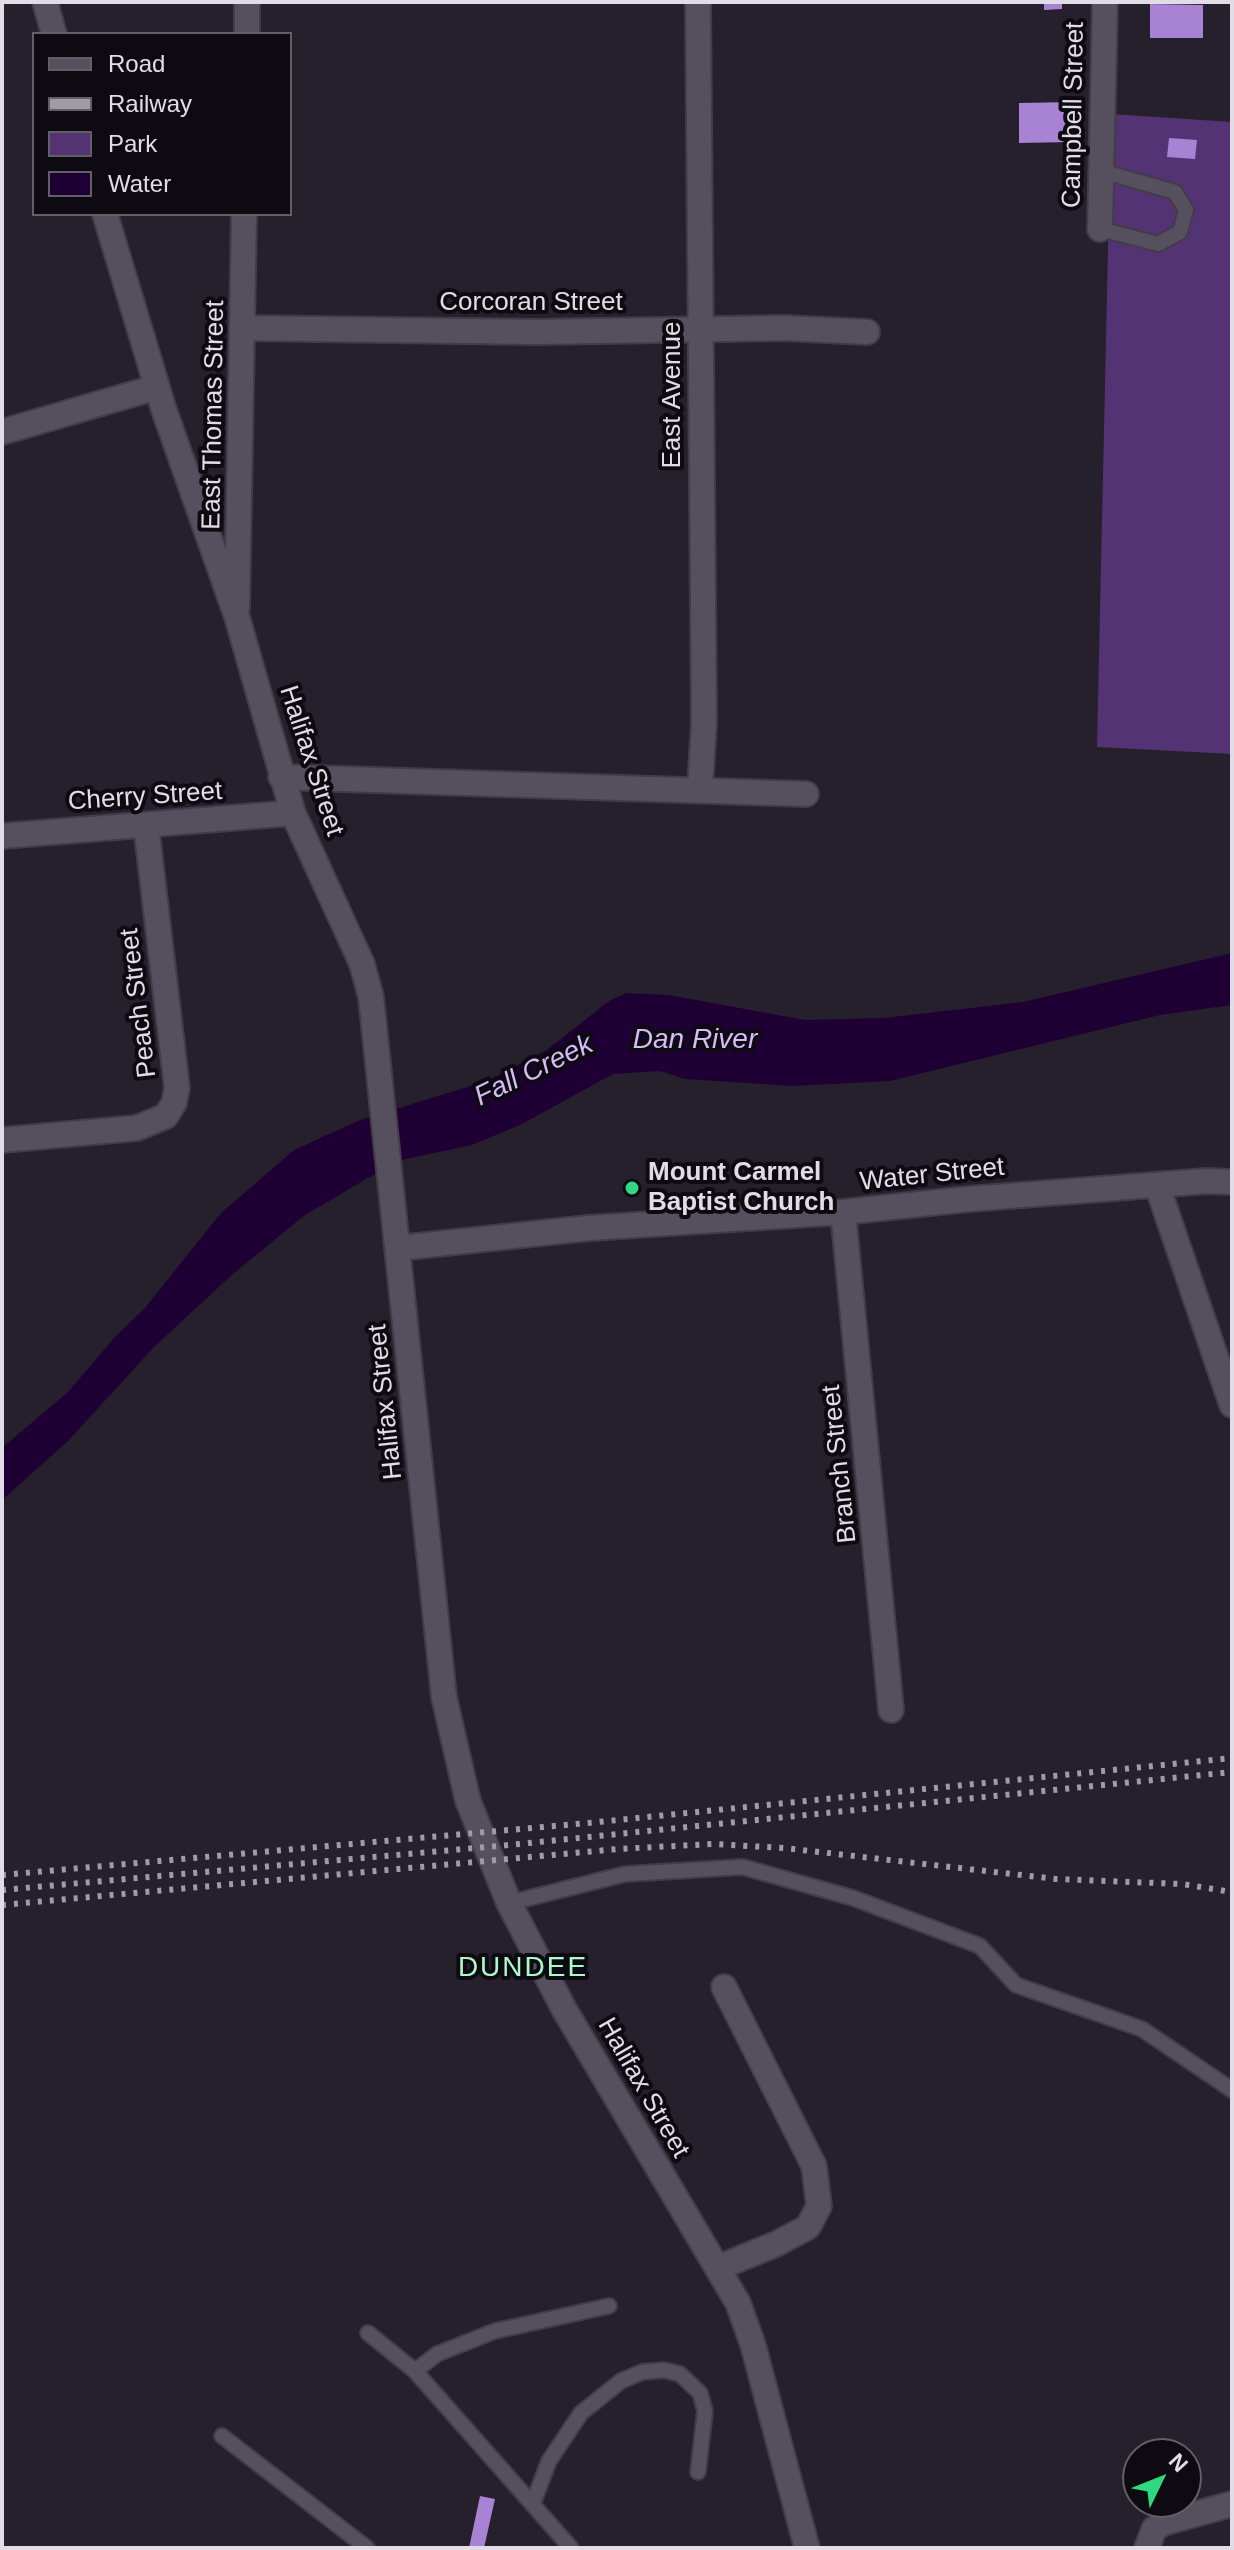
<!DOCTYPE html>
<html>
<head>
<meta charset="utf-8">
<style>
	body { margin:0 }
	#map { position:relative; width:1234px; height:2550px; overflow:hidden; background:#26202d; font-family:Arial,sans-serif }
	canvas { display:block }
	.frame { position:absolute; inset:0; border:4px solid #e1dde6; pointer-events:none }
	.legend { position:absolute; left:32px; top:32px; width:260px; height:184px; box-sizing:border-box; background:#0d0b11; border:2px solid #625f66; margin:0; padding:10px 14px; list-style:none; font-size:24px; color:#e1dde6 }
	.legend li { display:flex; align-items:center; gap:16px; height:40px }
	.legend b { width:40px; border:2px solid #625f66 }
	.north { position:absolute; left:1122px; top:2438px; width:80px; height:80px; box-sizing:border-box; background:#0d0b11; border:2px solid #625f66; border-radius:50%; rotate:47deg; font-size:22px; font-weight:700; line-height:32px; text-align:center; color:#e1dde6 }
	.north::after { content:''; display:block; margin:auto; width:28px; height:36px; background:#31d882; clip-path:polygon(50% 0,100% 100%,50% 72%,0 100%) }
</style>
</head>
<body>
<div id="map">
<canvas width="1234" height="2550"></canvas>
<div class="frame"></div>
<ul class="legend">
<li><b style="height:10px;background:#564f5e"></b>Road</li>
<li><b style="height:10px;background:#a09ba6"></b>Railway</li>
<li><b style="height:22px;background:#543375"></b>Park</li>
<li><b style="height:22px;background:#1e0035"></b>Water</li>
</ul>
<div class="north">N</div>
</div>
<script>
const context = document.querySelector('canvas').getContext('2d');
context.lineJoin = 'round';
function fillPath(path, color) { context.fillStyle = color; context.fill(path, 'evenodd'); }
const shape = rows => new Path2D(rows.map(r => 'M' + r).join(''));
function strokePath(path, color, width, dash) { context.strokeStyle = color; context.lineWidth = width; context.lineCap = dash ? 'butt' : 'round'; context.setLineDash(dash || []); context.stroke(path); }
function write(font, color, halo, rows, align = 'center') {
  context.font = font + ' Arial,sans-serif'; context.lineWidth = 8; context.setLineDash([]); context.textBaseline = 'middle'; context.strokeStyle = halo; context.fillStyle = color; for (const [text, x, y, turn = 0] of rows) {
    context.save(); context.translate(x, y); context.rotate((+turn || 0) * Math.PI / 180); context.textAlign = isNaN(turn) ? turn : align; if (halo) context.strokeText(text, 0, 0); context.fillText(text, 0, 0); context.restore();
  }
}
fillPath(shape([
	[1111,114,1232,122,1232,754,1097,747]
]), '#543375');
fillPath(shape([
	[1232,953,1232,1005,1160,1015,890,1081,793,1086,685,1079,660,1071,613,1074,522,1124,472,1145,397,1161,305,1215,234,1273,154,1347,68,1441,2,1500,2,1448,68,1392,115,1337,145,1308,221,1213,294,1150,360,1120,487,1081,547,1050,609,1001,626,993,669,995,805,1020,884,1018,1023,1002]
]), '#1e0035');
fillPath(shape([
	[1044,2,1062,2,1062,9,1044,10],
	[1150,4,1203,5,1203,38,1150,38],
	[1071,102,1071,142,1019,143,1019,103],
	[1169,138,1197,140,1195,159,1167,157],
	[480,2496,495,2499,484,2548,469,2548]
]), '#a882d3');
const lane = shape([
	[1100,229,1158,244,1180,232,1186,210,1175,192,1101,171],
	[509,1903,625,1874,743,1867,853,1898,980,1946,1016,1985,1142,2029,1232,2090],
	[368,2333,415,2371,571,2548],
	[415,2371,437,2354,495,2331,609,2306],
	[222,2436,367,2548],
	[533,2503,549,2461,581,2413,621,2381,642,2372,664,2370,680,2374,700,2393,705,2411,698,2472]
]);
const street = shape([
	[45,2,54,34],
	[698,2,704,722,700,788],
	[247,34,247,2],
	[105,214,164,410,237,617,293,813,362,964,371,997,444,1697,468,1801,509,1903,564,2009,738,2303,753,2345,807,2548],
	[1100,229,1105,2],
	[242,328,537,332,784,328,867,332],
	[2,432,157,387],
	[237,607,244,214],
	[281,777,806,794],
	[2,836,293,813],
	[2,1140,137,1128,166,1116,174,1103,177,1088,146,825],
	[1157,1185,1232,1405],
	[843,1212,891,1710],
	[398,1248,589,1228,843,1212,969,1199,1207,1181,1232,1182],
	[720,2267,776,2244,808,2227,819,2206,814,2166,724,1987],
	[1147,2548,1154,2529,1163,2523,1232,2504]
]);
strokePath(lane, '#413c47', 18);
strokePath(street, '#413c47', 28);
strokePath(lane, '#564f5e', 14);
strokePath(street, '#564f5e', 24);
strokePath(shape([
	[2,1875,588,1823,1232,1758],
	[2,1890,509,1845,1232,1772],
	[2,1905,618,1849,713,1844,784,1848,1056,1879,1182,1884,1232,1892]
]), '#a09ba6', 6, [4, 8]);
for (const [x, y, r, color] of [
	[632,1188,8,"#31d882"]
]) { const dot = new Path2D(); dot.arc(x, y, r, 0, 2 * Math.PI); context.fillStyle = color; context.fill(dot); strokePath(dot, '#0d0b11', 3); }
write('26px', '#e1dde6', '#0d0b11', [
	["Campbell Street",1074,115,-89],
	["Corcoran Street",531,303],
	["East Avenue",673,395,-90],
	["East Thomas Street",214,415,-89],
	["Halifax Street",311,761,72],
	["Cherry Street",145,797,-4],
	["Peach Street",139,1003,-97],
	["Water Street",932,1175,-6],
	["Halifax Street",386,1402,-96],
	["Branch Street",840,1464,-96],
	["Halifax Street",643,2088,60]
]);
write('bold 26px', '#e1dde6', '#0d0b11', [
	["Mount Carmel",648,1173],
	["Baptist Church",648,1203]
], 'left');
write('italic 28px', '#d6baf9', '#0d0b11', [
	["Dan River",695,1040],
	["Fall Creek",534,1071,-26]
]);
context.letterSpacing = '2px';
write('28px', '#aef8c7', '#0d0b11', [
	["DUNDEE",523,1968]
]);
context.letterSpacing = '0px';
</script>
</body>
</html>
